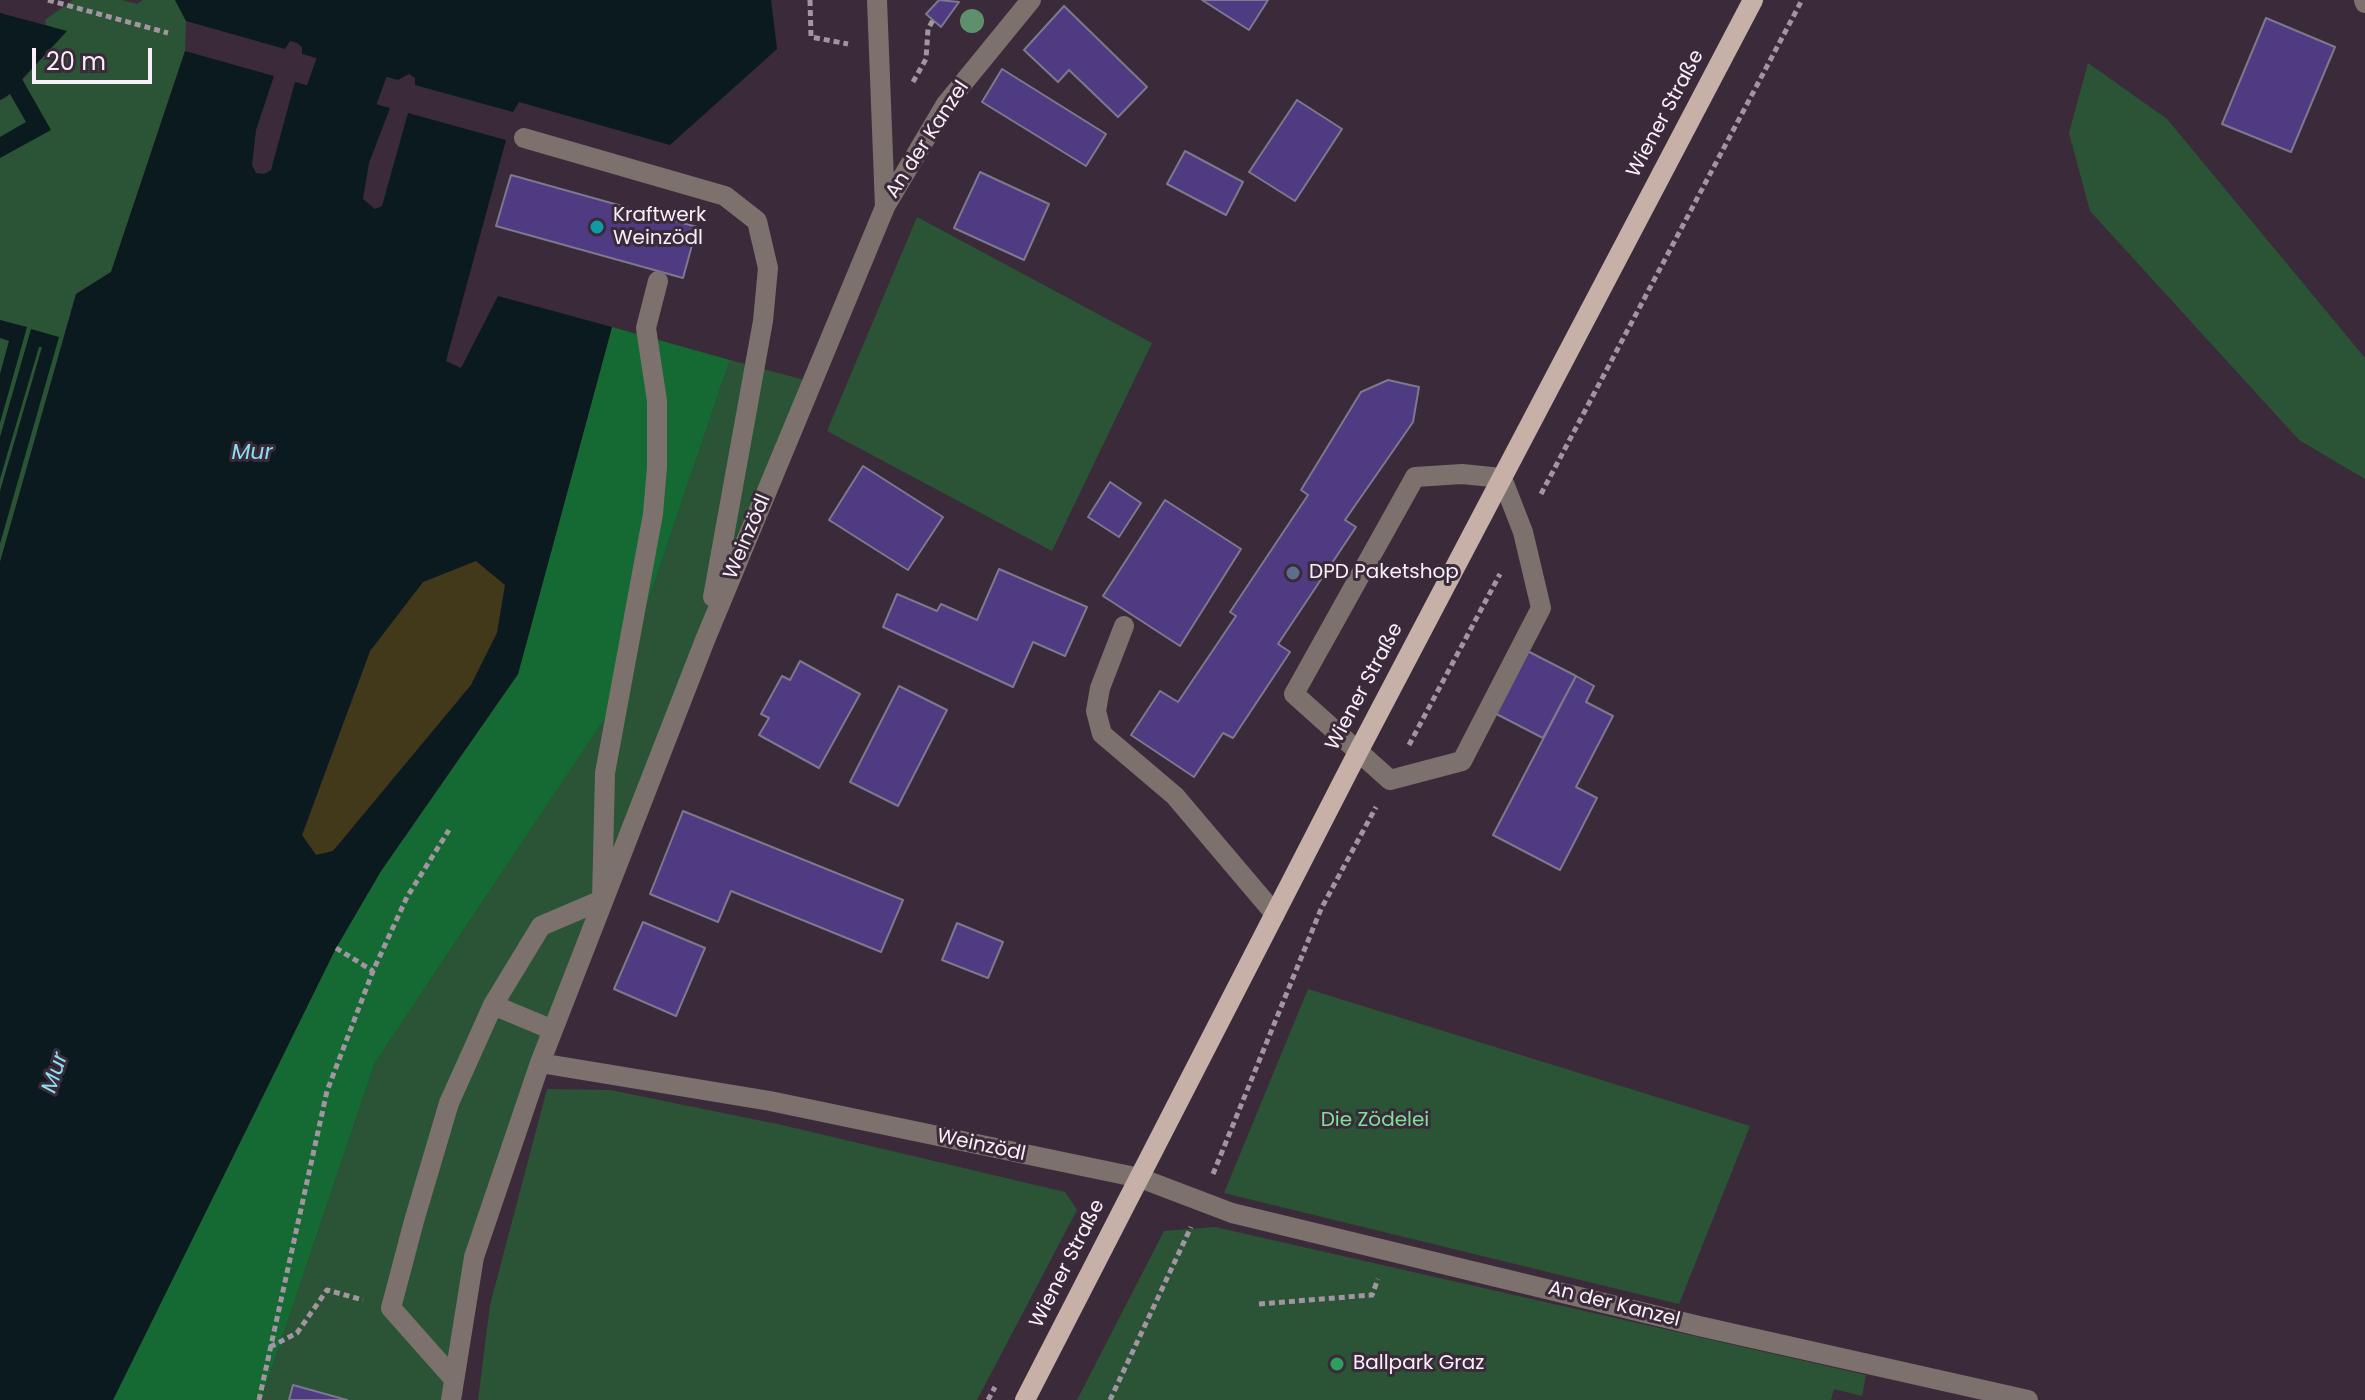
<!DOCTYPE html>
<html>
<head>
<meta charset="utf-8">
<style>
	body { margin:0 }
	#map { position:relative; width:2365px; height:1400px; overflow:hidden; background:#3b2b3a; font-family:Poppins,sans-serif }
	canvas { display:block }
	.scale { position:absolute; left:32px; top:48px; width:120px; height:36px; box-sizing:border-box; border:4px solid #f9eff8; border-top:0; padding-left:10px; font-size:24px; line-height:28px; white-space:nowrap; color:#f9eff8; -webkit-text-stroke:6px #3b2b3a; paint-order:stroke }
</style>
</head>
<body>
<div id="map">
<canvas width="2365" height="1400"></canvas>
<div class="scale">20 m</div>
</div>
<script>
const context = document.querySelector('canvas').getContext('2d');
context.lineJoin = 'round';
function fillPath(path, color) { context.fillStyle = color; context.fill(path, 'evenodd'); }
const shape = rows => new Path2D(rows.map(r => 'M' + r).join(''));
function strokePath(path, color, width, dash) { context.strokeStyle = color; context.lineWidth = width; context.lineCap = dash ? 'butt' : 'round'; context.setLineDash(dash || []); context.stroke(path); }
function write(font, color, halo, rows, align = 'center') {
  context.font = font + ' Poppins,sans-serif'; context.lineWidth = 6; context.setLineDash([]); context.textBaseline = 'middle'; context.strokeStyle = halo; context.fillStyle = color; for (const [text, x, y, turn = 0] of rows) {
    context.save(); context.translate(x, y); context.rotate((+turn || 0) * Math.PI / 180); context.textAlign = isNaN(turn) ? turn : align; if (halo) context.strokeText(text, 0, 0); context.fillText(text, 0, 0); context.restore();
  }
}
fillPath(shape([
	[73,0,122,0,137,4,143,0,175,0,186,21,185,51,111,272,76,294,0,562,0,100,6,98,66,32,46,25,45,20],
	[2088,63,2167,119,2365,358,2365,479,2299,440,2090,211,2069,133],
	[917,217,1152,343,1052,551,827,431],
	[730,360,812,382,474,1257,451,1400,261,1400,375,1063,612,708],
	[1308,989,1750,1126,1679,1304,1224,1193],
	[547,1089,610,1090,782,1125,1065,1192,1077,1210,977,1400,478,1400,490,1305],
	[1215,1227,1866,1375,1862,1396,1834,1389,1831,1400,1077,1400,1164,1231]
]), '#2a5435');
fillPath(shape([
	[612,327,730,360,612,708,375,1063,261,1400,113,1400,336,948,381,871,518,674]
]), '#156933');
fillPath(shape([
	[476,560,506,585,497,633,471,685,333,851,317,856,302,836,370,651,423,582]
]), '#413919');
fillPath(shape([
	[175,0,771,0,777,49,670,145,519,102,513,112,415,85,415,78,409,74,398,80,302,54,302,47,297,43,290,41,285,49,186,21],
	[0,13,67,31,22,79,51,130,0,158,0,137,26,122,10,94,0,100],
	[185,51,274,76,256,130,252,165,256,173,264,174,271,170,295,82,390,108,369,163,363,199,375,209,382,206,408,113,506,140,446,361,461,368,498,296,612,327,518,674,381,871,336,948,113,1400,0,1400,0,562,76,294,111,272],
	[476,561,505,585,497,633,471,685,333,851,316,855,302,835,370,651,423,582],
	[0,320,27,327,0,423,0,374,9,341,0,338],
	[31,329,59,337,0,544,0,491,42,347,39,347,0,479,0,437]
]), '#0a1a1e');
strokePath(shape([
	[318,189,342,94,376,0]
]), '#0a1a1e', 72);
const building = shape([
	[939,0,959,2,941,27,926,14,939,0],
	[1202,0,1268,0,1249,30,1202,0],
	[1064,6,1147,87,1118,117,1069,70,1058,82,1024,50,1064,6],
	[2266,18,2335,47,2291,152,2222,124,2266,18],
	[1002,69,1106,134,1086,166,982,102,1002,69],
	[1297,100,1342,129,1295,201,1249,172,1297,100],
	[1185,151,1243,182,1226,215,1167,184,1185,151],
	[980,172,1049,204,1024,260,954,228,980,172],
	[511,175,697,227,683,278,496,226,511,175],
	[1388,380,1419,387,1413,422,1345,520,1356,527,1278,644,1290,652,1233,738,1223,733,1194,777,1131,735,1160,691,1178,702,1236,616,1230,612,1308,495,1301,490,1361,392,1388,380],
	[863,466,943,517,908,570,829,520,863,466],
	[1110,482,1141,503,1119,537,1088,517,1110,482],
	[1165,500,1241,549,1180,646,1103,596,1165,500],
	[999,569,1087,607,1065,656,1033,642,1013,687,883,627,897,594,937,611,941,604,977,620,999,569],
	[1514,644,1576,676,1543,738,1481,706,1514,644],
	[800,661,860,694,819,768,759,735,769,718,761,714,782,676,790,680,800,661],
	[1576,676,1594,686,1586,702,1613,716,1576,787,1597,798,1560,870,1493,835,1576,676],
	[899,686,947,710,898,806,850,782,899,686],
	[683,811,903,900,881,952,731,891,718,922,650,894,683,811],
	[643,922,705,948,676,1016,614,989,643,922],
	[957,923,1003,942,988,978,942,960,957,923],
	[293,1385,347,1400,289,1400,293,1385]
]);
fillPath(building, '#4f3b82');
strokePath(building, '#7c788e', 2);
strokePath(shape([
	[48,0,168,33],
	[810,0,811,37,848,44],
	[913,82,926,59,928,29,933,20],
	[1541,494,1802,0],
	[1409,745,1500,574],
	[336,948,373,971],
	[1213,1174,1321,909,1376,807],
	[1259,1304,1372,1295,1378,1279],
	[270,1347,297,1333,327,1290,363,1300],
	[259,1400,327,1091,373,971,407,897,449,830],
	[988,1400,995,1387],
	[1110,1400,1191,1227]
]), '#a295a1', 5, [6, 4]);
strokePath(shape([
	[2364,0,2365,3],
	[524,138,725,196,757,221,768,268,763,321,713,597],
	[886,205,946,104,1031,0],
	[1462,474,1502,478,1523,532,1541,608,1462,761,1390,780,1294,694,1415,477,1462,474],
	[1124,626,1100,688,1096,711,1102,734,1175,796,1275,914],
	[493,1005,541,926,602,900,605,773,653,514,657,467,657,401,646,328,658,281],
	[540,1063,770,1101,1140,1178,1232,1213,1699,1326,2028,1400],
	[454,1379,391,1308,414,1221,449,1103,493,1005,553,1030],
	[451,1400,474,1257,540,1063,705,640,885,207,877,0]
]), '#7c716d', 20);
strokePath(shape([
	[1025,1400,1358,752,1753,0]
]), '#c7b0a7', 20);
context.fillStyle = '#5f906d';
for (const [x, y] of [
	[972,21]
]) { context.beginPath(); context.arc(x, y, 12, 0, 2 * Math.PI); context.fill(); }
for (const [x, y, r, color] of [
	[597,227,8,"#0f9aa8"],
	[1293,573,8,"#5c6f8a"],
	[1337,1364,8,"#2e9e5b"]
]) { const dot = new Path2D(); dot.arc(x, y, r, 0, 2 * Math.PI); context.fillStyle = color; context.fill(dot); strokePath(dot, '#3b2b3a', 3); }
write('20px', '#f9eff8', '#3b2b3a', [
	["Wiener Straße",1666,114,-62],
	["An der Kanzel",928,140,-57],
	["Weinzödl",748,537,-67],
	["Wiener Straße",1365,687,-62],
	["Weinzödl",981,1146,12],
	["Wiener Straße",1068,1264,-63],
	["An der Kanzel",1614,1305,14]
]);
write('20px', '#f9eff8', '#3b2b3a', [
	["Kraftwerk",613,216],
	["Weinzödl",613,239],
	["DPD Paketshop",1309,573],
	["Ballpark Graz",1353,1364]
], 'left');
write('20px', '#7ce296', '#3b2b3a', [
	["Die Zödelei",1375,1121]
]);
write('italic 22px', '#8bdff4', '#3b2b3a', [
	["Mur",252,453],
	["Mur",56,1073,-72]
]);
</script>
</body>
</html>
